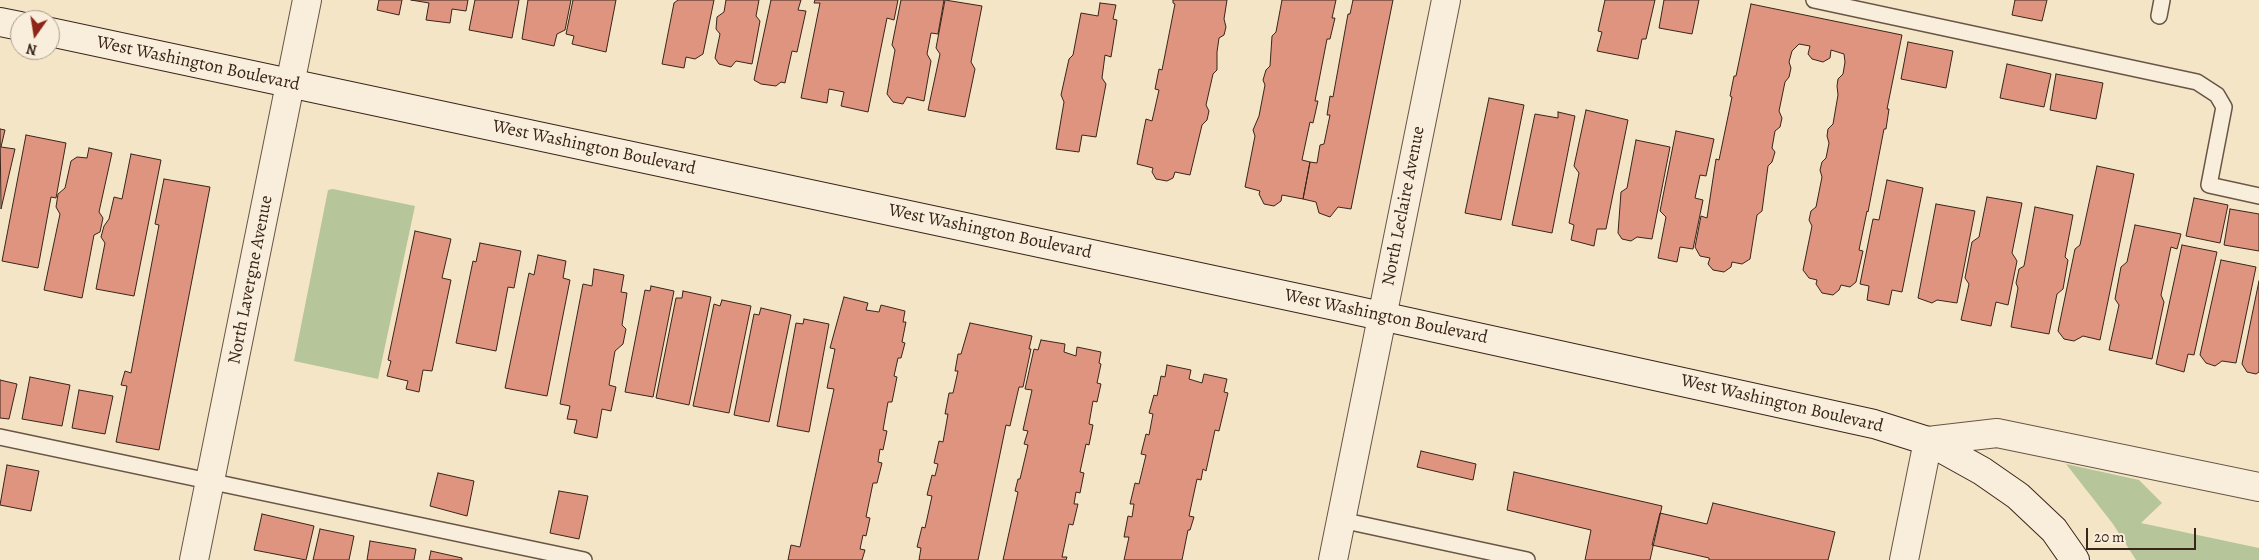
<!DOCTYPE html>
<html>
<head>
<meta charset="utf-8">
<style>
	body { margin:0 }
	#map { position:relative; width:2259px; height:560px; overflow:hidden; background:#f5e5c7; font-family:Alegreya,serif }
	canvas { display:block }
	.north { position:absolute; left:10px; top:10px; width:50px; height:50px; box-sizing:border-box; background:#f8eedb; border:1px solid #ac9e8e; border-radius:50%; rotate:193deg; font-size:14px; font-weight:700; line-height:20px; text-align:center; color:#39251b }
	.north::after { content:''; display:block; margin:auto; width:18px; height:22px; background:#8f2418; clip-path:polygon(50% 0,100% 100%,50% 72%,0 100%) }
	.scale { position:absolute; left:2086px; top:528px; width:110px; height:22px; box-sizing:border-box; border:2px solid #39251b; border-top:0; padding-left:6px; font-size:15px; line-height:18px; white-space:nowrap; color:#39251b; -webkit-text-stroke:4px #f8eedb; paint-order:stroke }
</style>
</head>
<body>
<div id="map">
<canvas width="2259" height="560"></canvas>
<div class="north">N</div>
<div class="scale">20 m</div>
</div>
<script>
const context = document.querySelector('canvas').getContext('2d');
context.lineJoin = 'round';
function fillPath(path, color) { context.fillStyle = color; context.fill(path, 'evenodd'); }
const shape = rows => new Path2D(rows.map(r => 'M' + r).join(''));
function strokePath(path, color, width, dash) { context.strokeStyle = color; context.lineWidth = width; context.lineCap = dash ? 'butt' : 'round'; context.setLineDash(dash || []); context.stroke(path); }
function write(font, color, halo, rows, align = 'center') {
  context.font = font + ' Alegreya,serif'; context.lineWidth = 5; context.setLineDash([]); context.textBaseline = 'middle'; context.strokeStyle = halo; context.fillStyle = color; for (const [text, x, y, turn = 0] of rows) {
    context.save(); context.translate(x, y); context.rotate((+turn || 0) * Math.PI / 180); context.textAlign = isNaN(turn) ? turn : align; if (halo) context.strokeText(text, 0, 0); context.fillText(text, 0, 0); context.restore();
  }
}
fillPath(shape([
	[333,189,415,206,378,379,294,361,328,190],
	[2066,464,2139,480,2162,503,2141,523,2259,548,2259,560,2136,560,2113,524]
]), '#b6c69a');
const building = shape([
	[379,0,402,0,399,15,377,10,379,0],
	[411,0,468,0,466,11,452,9,450,23,426,20,429,3,411,0],
	[475,0,519,0,512,38,469,30,475,0],
	[528,0,571,0,565,30,557,34,554,46,522,39,528,0],
	[573,0,616,0,606,52,572,44,574,36,566,34,573,0],
	[678,0,714,0,703,54,695,59,686,57,684,68,662,64,674,3,678,0],
	[726,0,759,0,756,16,760,21,752,64,736,61,731,67,719,64,715,58,720,34,716,29,717,17,724,12,726,0],
	[771,0,801,0,798,10,806,11,797,52,792,51,785,83,781,82,776,86,761,84,754,80,771,0],
	[815,0,898,0,894,20,887,18,868,112,841,106,844,92,829,89,827,103,801,98,820,3,814,3,815,0],
	[901,0,944,0,938,34,931,33,927,54,931,61,924,101,907,97,903,104,893,102,887,94,895,50,892,45,901,0],
	[945,0,982,6,971,62,975,69,965,117,928,110,940,54,936,48,945,0],
	[1173,0,1227,0,1224,19,1226,27,1224,35,1219,38,1217,52,1217,70,1213,74,1206,105,1209,111,1207,120,1202,125,1190,175,1175,172,1173,178,1167,181,1156,179,1152,172,1153,168,1137,164,1146,119,1152,121,1159,90,1155,89,1159,69,1162,70,1175,4,1173,3,1173,0],
	[1282,0,1336,0,1332,18,1335,18,1330,39,1327,39,1315,101,1318,101,1313,123,1310,122,1302,160,1310,162,1303,199,1282,195,1281,201,1274,206,1264,204,1259,194,1260,191,1245,187,1255,136,1253,130,1259,116,1265,85,1263,80,1266,70,1270,66,1272,36,1276,32,1282,0],
	[1353,0,1393,0,1351,209,1338,207,1330,217,1319,213,1316,202,1303,199,1310,162,1317,163,1320,145,1324,144,1330,115,1327,115,1330,96,1333,97,1348,14,1350,14,1353,0],
	[1605,0,1655,0,1646,39,1642,39,1638,59,1597,51,1602,32,1598,31,1605,0],
	[1664,0,1699,0,1692,34,1659,28,1664,0],
	[2015,0,2047,0,2042,21,2012,15,2015,0],
	[1100,3,1116,5,1113,19,1117,20,1111,57,1105,55,1102,78,1106,84,1096,137,1082,135,1079,152,1056,149,1064,102,1061,95,1069,59,1073,55,1081,13,1098,16,1100,3],
	[1751,4,1902,35,1887,109,1889,109,1886,129,1884,129,1868,212,1867,211,1859,250,1863,251,1856,282,1850,287,1841,285,1839,290,1833,295,1822,293,1816,284,1817,280,1809,278,1803,270,1812,226,1809,220,1811,211,1816,207,1822,177,1820,170,1822,162,1826,158,1829,143,1827,136,1828,129,1833,124,1838,95,1837,86,1838,79,1843,74,1845,62,1844,54,1831,50,1830,58,1823,62,1812,59,1808,54,1810,46,1799,44,1792,51,1789,62,1791,68,1789,77,1785,82,1779,111,1782,118,1780,127,1775,131,1772,148,1775,152,1772,162,1768,166,1762,211,1757,215,1750,259,1742,264,1732,262,1731,267,1724,272,1713,270,1708,264,1710,258,1700,256,1695,247,1701,216,1707,218,1716,159,1719,160,1732,97,1730,96,1734,76,1736,76,1751,4],
	[1908,42,1953,51,1946,88,1901,79,1908,42],
	[2007,64,2051,74,2044,107,2000,98,2007,64],
	[2056,74,2103,83,2096,119,2050,110,2056,74],
	[1489,98,1524,105,1501,220,1465,213,1489,98],
	[1586,110,1628,120,1606,229,1597,229,1594,246,1571,240,1574,225,1569,223,1579,173,1574,166,1586,110],
	[1558,112,1575,116,1552,233,1512,225,1535,114,1558,118,1558,112],
	[0,129,5,130,1,147,15,149,1,209,0,129],
	[1676,131,1714,139,1706,176,1700,175,1695,198,1703,200,1693,249,1680,247,1677,262,1658,258,1666,217,1660,211,1676,131],
	[26,135,66,143,56,198,51,197,38,268,2,261,26,135],
	[1636,140,1670,147,1652,239,1637,237,1631,241,1622,239,1618,233,1621,192,1627,188,1636,140],
	[89,148,112,153,99,212,103,218,100,232,94,235,82,298,44,290,60,214,56,207,58,194,65,188,71,161,77,157,87,158,89,148],
	[131,154,161,160,134,296,96,289,105,243,101,237,104,226,109,219,114,197,122,199,131,154],
	[2097,166,2134,174,2100,340,2083,336,2074,341,2064,339,2058,331,2075,249,2080,245,2097,166],
	[164,179,210,187,159,450,116,442,127,386,121,385,125,371,131,373,159,225,155,224,164,179],
	[1887,180,1923,188,1902,292,1892,290,1889,305,1867,300,1869,286,1860,284,1873,219,1879,220,1887,180],
	[1987,197,2022,203,2012,253,2017,261,2008,305,1996,302,1991,326,1961,320,1969,284,1965,278,1972,242,1979,237,1987,197],
	[2194,198,2228,205,2220,243,2186,236,2194,198],
	[1936,204,1975,211,1957,303,1937,300,1932,303,1918,298,1936,204],
	[2035,207,2073,215,2065,257,2068,260,2063,289,2057,294,2049,334,2011,327,2018,288,2016,283,2019,269,2024,266,2035,207],
	[2230,209,2259,214,2259,251,2224,245,2230,209],
	[2135,225,2181,234,2177,249,2171,247,2161,295,2164,302,2152,359,2109,350,2119,305,2115,299,2121,267,2127,262,2135,225],
	[415,231,451,239,442,278,451,280,432,371,423,370,419,392,406,389,408,381,387,376,391,361,388,360,415,231],
	[480,243,521,251,514,288,508,287,496,351,456,343,473,261,476,262,480,243],
	[2182,245,2217,252,2194,355,2188,354,2184,372,2156,364,2182,245],
	[538,255,566,261,563,278,570,280,547,396,505,388,529,273,534,275,538,255],
	[2221,260,2256,267,2236,363,2222,361,2215,366,2206,363,2200,355,2221,260],
	[594,269,624,275,621,292,627,293,622,325,626,329,623,344,615,351,609,385,616,387,611,411,602,409,597,438,574,433,577,420,567,419,570,406,560,404,583,284,592,286,594,269],
	[2259,281,2259,372,2256,374,2247,372,2242,364,2259,281],
	[651,286,674,291,653,397,625,392,645,290,650,291,651,286],
	[683,291,711,297,689,405,656,398,676,298,682,298,683,291],
	[844,297,868,303,866,310,879,312,881,305,905,311,903,322,906,322,902,342,905,343,901,358,898,358,894,376,897,377,892,402,888,402,883,430,887,431,883,450,880,449,878,462,882,463,877,483,873,483,866,517,870,518,866,536,863,535,860,549,865,550,862,560,788,560,791,545,800,547,834,389,827,388,835,349,830,348,844,297],
	[722,300,751,306,729,413,693,406,714,304,720,306,722,300],
	[761,308,791,315,769,422,734,415,754,314,759,315,761,308],
	[804,319,829,324,809,432,777,426,796,323,803,324,804,319],
	[970,323,1032,336,1029,349,1031,349,1023,387,1019,387,1010,426,1006,425,978,560,919,560,921,548,917,547,922,527,925,528,932,496,927,495,932,475,935,476,938,464,934,463,939,441,943,442,948,414,945,414,949,393,953,393,958,371,955,371,958,354,961,354,970,323],
	[1041,340,1065,344,1064,352,1076,356,1077,347,1101,352,1099,363,1101,364,1097,383,1101,384,1097,402,1093,401,1089,424,1093,425,1089,445,1086,444,1080,472,1084,473,1080,493,1076,492,1074,504,1078,504,1073,525,1069,524,1062,557,1067,557,1066,560,1003,560,1018,492,1015,491,1018,479,1020,479,1028,445,1024,444,1028,431,1023,430,1032,390,1025,389,1034,349,1038,350,1041,340],
	[1167,365,1191,370,1189,379,1202,383,1204,374,1227,379,1224,392,1228,393,1219,431,1215,430,1206,471,1203,469,1201,480,1197,479,1189,516,1194,517,1190,530,1188,530,1182,560,1124,560,1129,537,1124,537,1128,516,1132,517,1134,504,1130,504,1135,483,1139,484,1146,455,1141,454,1146,434,1149,435,1153,414,1149,413,1154,395,1157,396,1161,376,1165,377,1167,365],
	[30,377,70,385,62,426,22,419,30,377],
	[0,380,17,384,9,419,0,418,0,380],
	[79,390,113,396,105,434,72,428,79,390],
	[1421,451,1476,464,1473,480,1417,467,1421,451],
	[7,465,39,471,31,511,0,505,7,465],
	[1514,472,1662,506,1650,560,1585,560,1591,530,1507,510,1514,472],
	[438,473,474,481,467,516,430,506,438,473],
	[559,491,588,496,579,539,550,533,559,491],
	[1713,503,1835,532,1828,560,1709,560,1709,558,1652,545,1660,513,1707,524,1713,503],
	[262,514,314,526,306,560,254,550,262,514],
	[320,529,354,536,349,560,313,560,320,529],
	[370,541,416,549,414,560,367,560,370,541],
	[431,551,462,558,462,560,429,560,431,551]
]);
fillPath(building, '#de947e');
strokePath(building, '#39251b', 1);
const lane = shape([
	[1814,0,2197,82,2217,95,2224,107,2209,185,2259,196],
	[2159,16,2162,0],
	[0,437,584,560],
	[1341,520,1527,560]
]);
const street = shape([
	[194,560,307,0],
	[1333,560,1446,0],
	[1904,560,1928,441,1997,433,2259,487]
]);
const secondary = shape([
	[0,22,20,26],
	[50,32,1340,307,1874,424,1928,441,1982,471,2018,496,2054,530,2075,560]
]);
strokePath(lane, '#685546', 18);
strokePath(street, '#685546', 30);
strokePath(secondary, '#39251b', 30);
strokePath(lane, '#f8eedb', 15);
strokePath(street, '#f8eedb', 28);
strokePath(secondary, '#f8eedb', 28);
write('18px', '#39251b', '#f8eedb', [
	["West Washington Boulevard",198,64,12],
	["West Washington Boulevard",594,148,12],
	["North Leclaire Avenue",1404,206,-79],
	["West Washington Boulevard",990,232,12],
	["North Lavergne Avenue",251,280,-79],
	["West Washington Boulevard",1386,317,12],
	["West Washington Boulevard",1782,404,13]
]);
</script>
</body>
</html>
